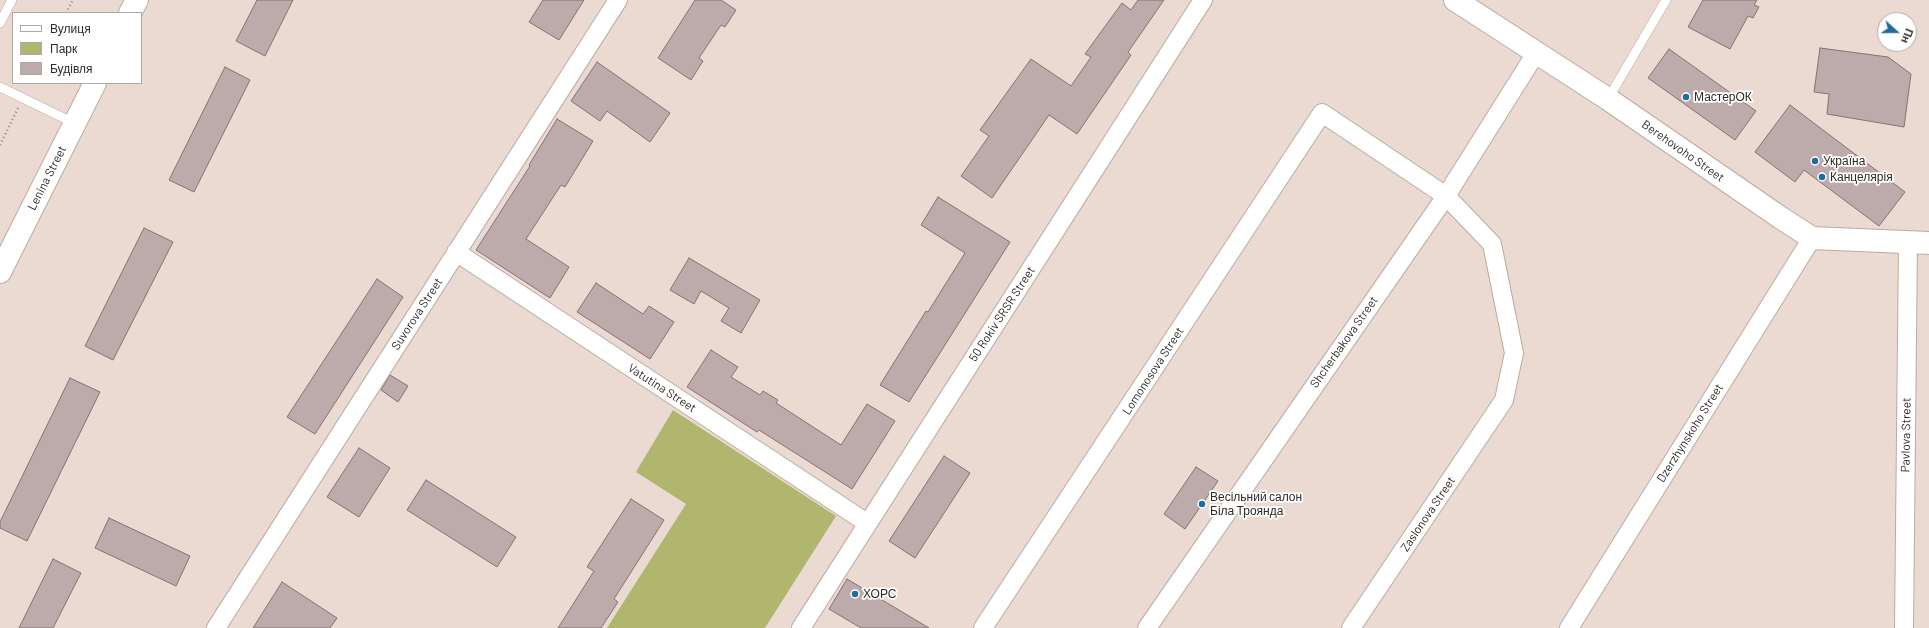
<!DOCTYPE html>
<html>
<head>
<meta charset="utf-8">
<style>
	body { margin:0 }
	#map { position:relative; width:1929px; height:628px; overflow:hidden; background:#ebdad2; font-family:Barlow,sans-serif }
	canvas { display:block }
	.legend { position:absolute; left:12px; top:12px; width:130px; height:72px; box-sizing:border-box; background:#fff; border:1px solid #acaaa9; margin:0; padding:5px 7px; list-style:none; font-size:12px; color:#302a27 }
	.legend li { display:flex; align-items:center; gap:8px; height:20px }
	.legend b { width:20px; border:1px solid #acaaa9 }
	.north { position:absolute; left:1877px; top:12px; width:40px; height:40px; box-sizing:border-box; background:#fff; border:1px solid #acaaa9; border-radius:50%; rotate:111deg; font-size:11px; font-weight:700; line-height:16px; text-align:center; color:#302a27 }
	.north::after { content:''; display:block; margin:auto; width:14px; height:18px; background:#1f6c9f; clip-path:polygon(50% 0,100% 100%,50% 72%,0 100%) }
</style>
</head>
<body>
<div id="map">
<canvas width="1929" height="628"></canvas>
<ul class="legend">
<li><b style="height:5px;background:#fff"></b>Вулиця</li>
<li><b style="height:11px;background:#b0b66d"></b>Парк</li>
<li><b style="height:11px;background:#bdabac"></b>Будівля</li>
</ul>
<div class="north">Пн</div>
</div>
<script>
const context = document.querySelector('canvas').getContext('2d');
context.lineJoin = 'round';
function fillPath(path, color) { context.fillStyle = color; context.fill(path, 'evenodd'); }
const shape = rows => new Path2D(rows.map(r => 'M' + r).join(''));
function strokePath(path, color, width, dash) { context.strokeStyle = color; context.lineWidth = width; context.lineCap = dash ? 'butt' : 'round'; context.setLineDash(dash || []); context.stroke(path); }
function write(font, color, halo, rows, align = 'center') {
  context.font = font + ' Barlow,sans-serif'; context.lineWidth = 3.5; context.setLineDash([]); context.textBaseline = 'middle'; context.strokeStyle = halo; context.fillStyle = color; for (const [text, x, y, turn = 0] of rows) {
    context.save(); context.translate(x, y); context.rotate((+turn || 0) * Math.PI / 180); context.textAlign = isNaN(turn) ? turn : align; if (halo) context.strokeText(text, 0, 0); context.fillText(text, 0, 0); context.restore();
  }
}
fillPath(shape([
	[673,410,836,516,765,628,607,628,686,504,636,472]
]), '#b0b66d');
const building = shape([
	[257,0,293,0,265,56,236,41,257,0],
	[543,0,584,0,559,40,529,22,543,0],
	[695,0,721,0,736,10,725,27,721,25,699,58,703,61,691,80,658,58,695,0],
	[1138,0,1164,0,1128,52,1131,55,1077,134,1049,115,992,198,961,176,989,136,980,130,1031,59,1071,86,1091,57,1085,54,1122,3,1131,10,1138,0],
	[1703,0,1757,0,1754,5,1759,7,1753,18,1748,16,1730,49,1688,27,1703,0],
	[1820,48,1888,57,1911,74,1904,127,1827,114,1829,94,1814,92,1820,48],
	[1669,49,1756,111,1735,140,1648,78,1669,49],
	[597,62,670,113,650,142,607,111,600,121,571,101,597,62],
	[225,67,250,80,194,192,169,180,225,67],
	[1790,105,1905,192,1879,226,1804,170,1795,182,1755,152,1790,105],
	[557,119,593,141,565,187,561,185,526,239,569,267,550,298,476,250,530,166,529,165,557,119],
	[938,197,1010,242,909,402,880,385,926,311,928,312,965,253,921,225,938,197],
	[144,228,173,242,113,360,85,346,144,228],
	[689,258,760,300,741,333,721,321,729,308,701,291,694,304,670,290,689,258],
	[377,279,403,297,315,434,287,417,377,279],
	[596,283,643,314,649,306,674,322,650,359,577,312,596,283],
	[711,350,738,367,731,377,760,395,763,391,778,400,776,403,841,445,867,404,895,421,852,489,759,430,757,432,687,387,711,350],
	[390,375,408,386,398,402,381,390,390,375],
	[70,378,100,392,27,541,0,528,0,522,70,378],
	[359,448,390,468,359,517,327,497,359,448],
	[944,456,970,473,915,558,889,541,944,456],
	[1196,467,1218,481,1185,529,1164,514,1196,467],
	[426,480,516,537,497,567,407,510,426,480],
	[631,499,664,520,614,599,618,602,601,628,558,628,594,571,587,567,631,499],
	[109,518,190,556,176,586,95,548,109,518],
	[53,559,81,573,53,628,19,628,53,559],
	[847,579,929,628,861,628,829,609,847,579],
	[282,582,337,618,330,628,253,628,282,582]
]);
fillPath(building, '#bdabac');
strokePath(building, '#837273', 1);
const lane = shape([
	[0,23,12,0],
	[0,87,74,123],
	[1608,99,1666,0]
]);
const street = shape([
	[456,252,867,523],
	[216,628,618,0],
	[801,628,1203,0],
	[983,628,1322,113,1446,196,1492,244,1514,353,1504,400,1351,628],
	[1147,628,1446,196,1536,53],
	[1569,628,1812,238],
	[1904,628,1908,241]
]);
const secondary = shape([
	[1455,0,1608,99,1781,218,1812,238,1929,243]
]);
const primary = shape([
	[130,13,137,0],
	[0,272,95,83]
]);
strokePath(lane, '#bbaba3', 10);
strokePath(street, '#bbaba3', 20);
strokePath(secondary, '#bbaba3', 24);
strokePath(primary, '#bbaba3', 24);
strokePath(shape([
	[66,13,73,0],
	[0,145,18,108]
]), '#91857f', 2.5, [1, 3]);
strokePath(lane, '#fff', 9);
strokePath(street, '#fff', 18);
strokePath(secondary, '#fff', 22);
strokePath(primary, '#fff', 22);
for (const [x, y, r, color] of [
	[1686,97,4,"#1f6c9f"],
	[1815,161,4,"#1f6c9f"],
	[1822,177,4,"#1f6c9f"],
	[1202,504,4,"#1f6c9f"],
	[855,594,4,"#1f6c9f"]
]) { const dot = new Path2D(); dot.arc(x, y, r, 0, 2 * Math.PI); context.fillStyle = color; context.fill(dot); strokePath(dot, '#fff', 1.5); }
write('12px', '#302a27', '#fff', [
	["МастерОК",1694,97],
	["Україна",1823,161],
	["Канцелярія",1830,177],
	["Весільний салон",1210,497],
	["Біла Троянда",1210,511],
	["ХОРС",863,594]
], 'left');
write('12px', '#302a27', '#fff', [
	["Berehovoho Street",1683,151,35],
	["Lenina Street",47,178,-63],
	["Suvorova Street",417,314,-57],
	["50 Rokiv SRSR Street",1002,314,-57],
	["Shcherbakova Street",1344,342,-55],
	["Lomonosova Street",1153,371,-57],
	["Vatutina Street",662,388,33],
	["Dzerzhynskoho Street",1690,433,-58],
	["Pavlova Street",1906,435,-89],
	["Zaslonova Street",1428,514,-56]
]);
</script>
</body>
</html>
